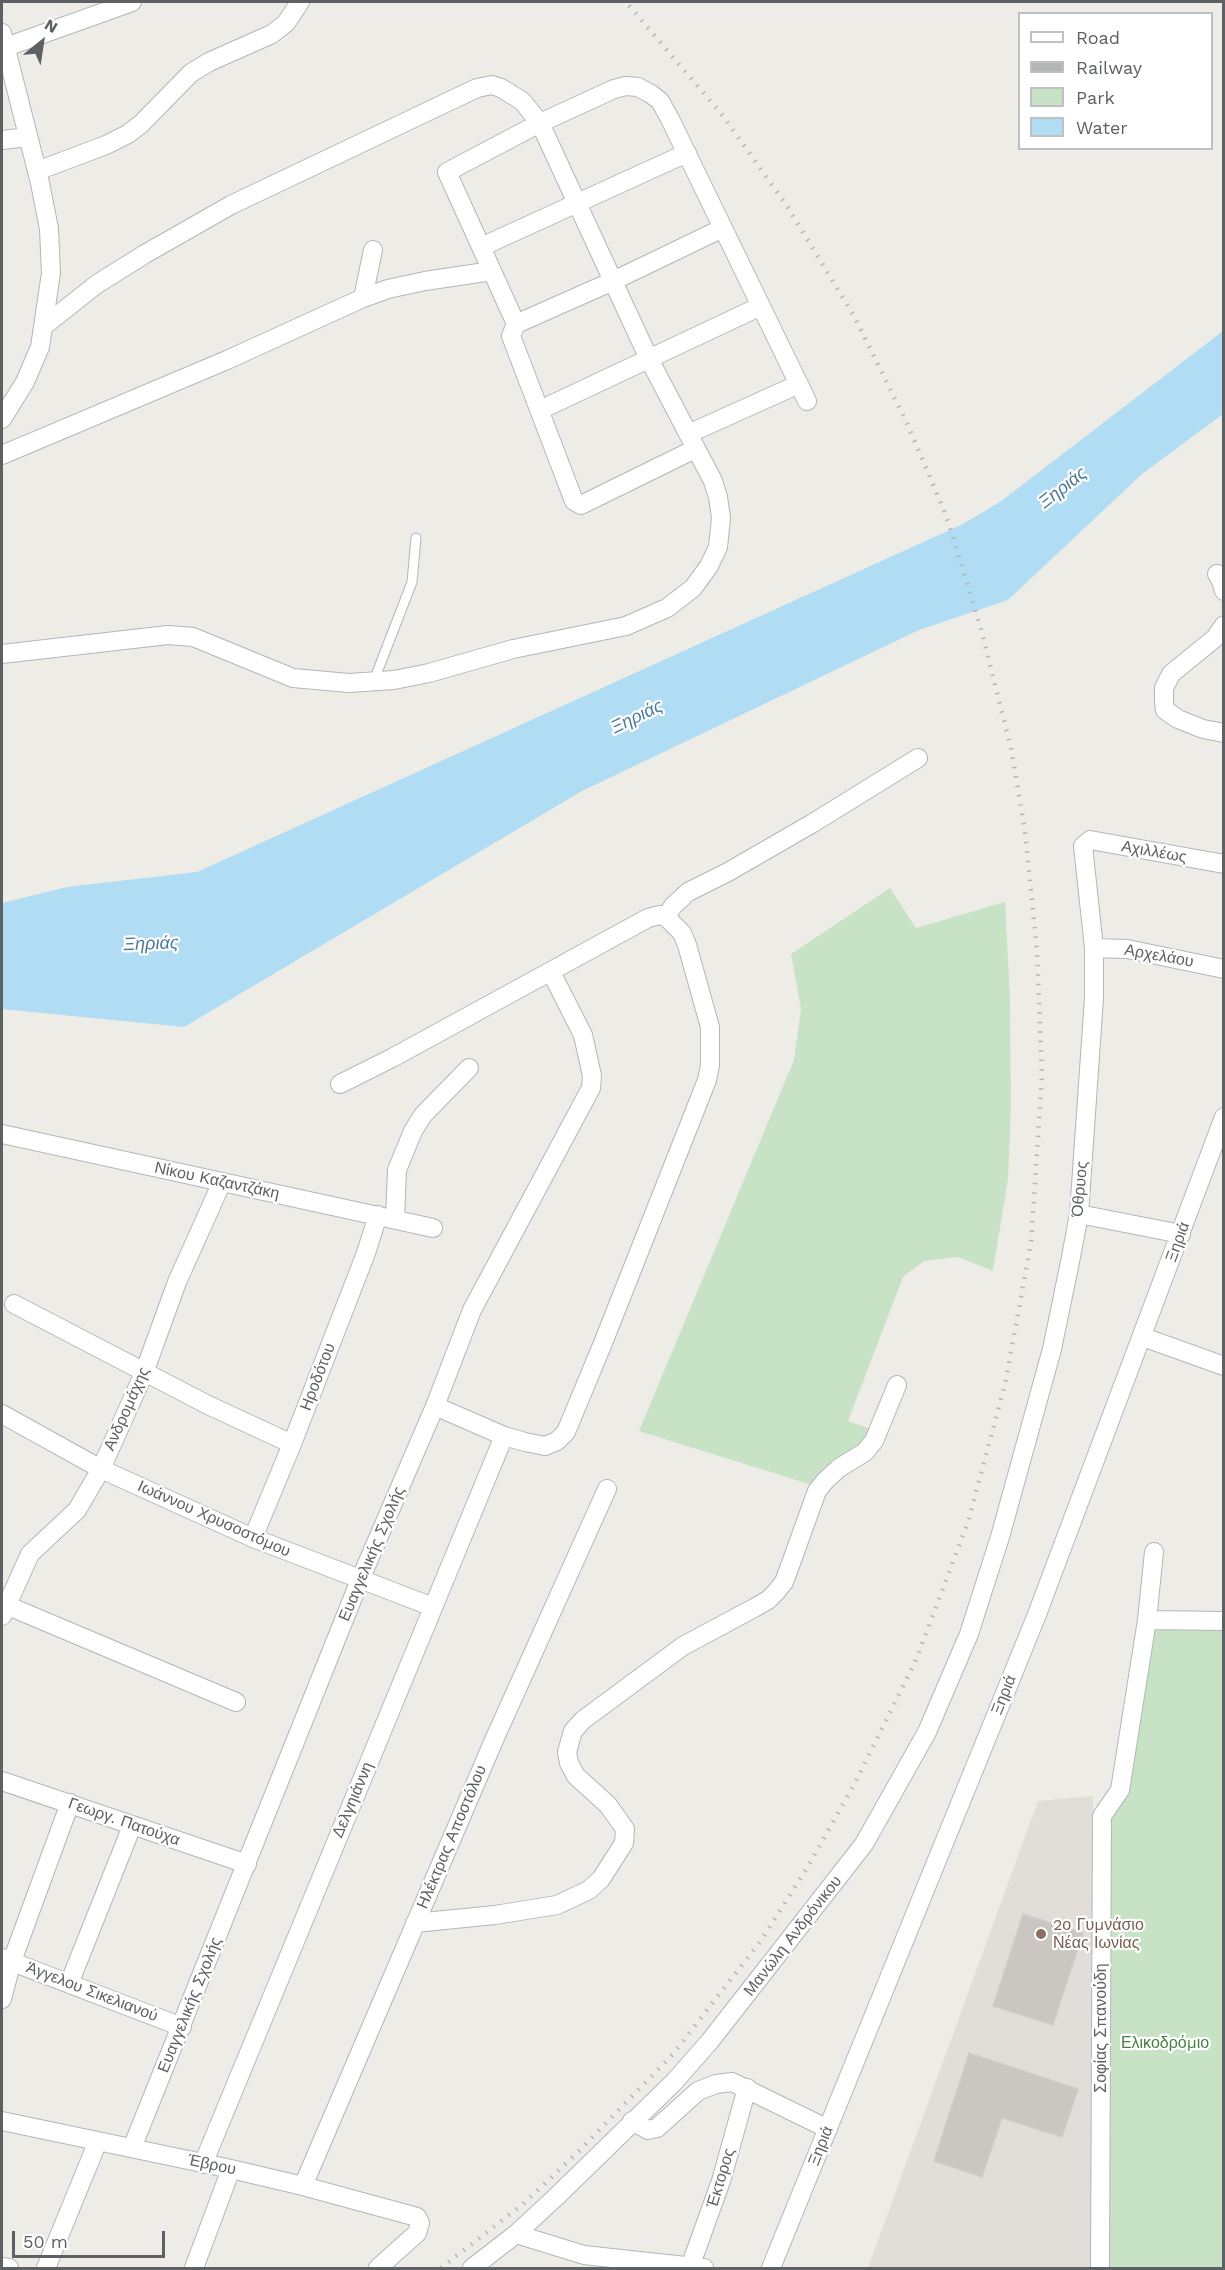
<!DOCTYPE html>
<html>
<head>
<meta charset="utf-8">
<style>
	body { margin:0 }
	#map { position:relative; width:1225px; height:2270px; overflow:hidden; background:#eeece6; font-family:"Work Sans",sans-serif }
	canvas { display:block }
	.frame { position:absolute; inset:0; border:3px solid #5e6164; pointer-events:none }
	.legend { position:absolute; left:1018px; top:12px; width:195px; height:138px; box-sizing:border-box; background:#fff; border:2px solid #bfc0c1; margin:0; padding:8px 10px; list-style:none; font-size:18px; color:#5e6164 }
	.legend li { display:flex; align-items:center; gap:12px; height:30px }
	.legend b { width:30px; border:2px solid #bfc0c1 }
	.north { position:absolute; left:12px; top:12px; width:60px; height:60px; -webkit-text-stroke:4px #fff; paint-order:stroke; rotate:30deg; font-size:16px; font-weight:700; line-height:24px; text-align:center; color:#5e6164 }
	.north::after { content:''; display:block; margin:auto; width:21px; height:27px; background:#5e6164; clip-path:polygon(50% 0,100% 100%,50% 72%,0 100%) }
	.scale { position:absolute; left:12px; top:2231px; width:153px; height:27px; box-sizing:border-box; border:3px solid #5e6164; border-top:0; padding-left:8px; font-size:18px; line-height:21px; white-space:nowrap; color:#5e6164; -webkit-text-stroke:4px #fff; paint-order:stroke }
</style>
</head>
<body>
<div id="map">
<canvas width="1225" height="2270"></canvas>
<div class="frame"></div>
<ul class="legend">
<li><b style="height:8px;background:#fff"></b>Road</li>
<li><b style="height:8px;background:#b4b5b5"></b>Railway</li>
<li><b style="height:16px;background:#c8e2c6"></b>Park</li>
<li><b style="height:16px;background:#b0dcf4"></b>Water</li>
</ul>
<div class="north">N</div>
<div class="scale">50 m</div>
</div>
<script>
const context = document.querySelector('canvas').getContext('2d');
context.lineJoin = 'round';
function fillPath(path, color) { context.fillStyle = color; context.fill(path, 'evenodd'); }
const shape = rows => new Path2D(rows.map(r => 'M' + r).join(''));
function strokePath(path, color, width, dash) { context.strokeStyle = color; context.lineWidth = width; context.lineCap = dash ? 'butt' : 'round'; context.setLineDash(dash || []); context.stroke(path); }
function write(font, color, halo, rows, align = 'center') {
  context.font = font + ' "Work Sans",sans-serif'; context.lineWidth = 4.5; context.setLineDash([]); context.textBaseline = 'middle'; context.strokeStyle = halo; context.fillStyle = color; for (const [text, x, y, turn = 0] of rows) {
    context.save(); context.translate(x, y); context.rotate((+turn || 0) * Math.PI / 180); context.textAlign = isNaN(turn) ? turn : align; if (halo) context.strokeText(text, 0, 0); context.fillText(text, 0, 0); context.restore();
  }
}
fillPath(shape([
	[1093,1796,1092,2268,868,2268,1038,1801]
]), '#e1ddd8');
fillPath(shape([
	[890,888,916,928,1005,902,1010,998,1011,1108,1008,1178,993,1271,958,1257,924,1261,903,1277,848,1421,873,1430,861,1443,812,1485,639,1431,794,1060,801,1009,791,954],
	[1223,1623,1223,2268,1106,2268,1107,1818,1151,1625]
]), '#c8e2c6');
fillPath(shape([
	[1223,331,1223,414,1142,474,1008,600,919,630,582,791,184,1027,2,1009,2,903,67,887,197,872,963,524,1000,502]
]), '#b0dcf4');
const building = shape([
	[1023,1914,1083,1933,1053,2025,993,2006,1023,1914],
	[969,2053,1078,2089,1062,2137,1002,2118,982,2177,934,2161,969,2053]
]);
fillPath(building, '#cac7c2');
strokePath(building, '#d2cdc5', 1.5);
const service = shape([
	[373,683,412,582,416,538]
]);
const minor = shape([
	[2,33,40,183,49,229,51,273,40,347,25,382,2,419],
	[6,47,132,2],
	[2,140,28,137],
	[37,171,106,145,128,134,141,124,191,73,209,62,272,34,286,23,300,2],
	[481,247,687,153],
	[363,298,373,250],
	[516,324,613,281,723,228],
	[540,410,761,306],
	[688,434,799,384],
	[695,449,581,505,574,501,511,336,516,324,447,172,540,123,614,89,626,86,638,87,651,94,660,101,670,119,807,401],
	[2,455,227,360,363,298,388,289,425,281,492,271],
	[1217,574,1221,581,1224,591],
	[1224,625,1215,638,1171,674,1164,688,1164,702,1165,710,1178,719,1203,729,1224,733],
	[2,654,168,635,193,637,293,678,349,683,394,680,429,673,513,649,626,626,667,608,693,588,709,566,718,547,721,518,718,497,713,481,649,359,540,123,522,101,501,88,492,85,477,88,231,205,145,254,97,284,44,326],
	[666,917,673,906,688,892,728,872,813,823,918,758],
	[1094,948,1127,949,1224,969],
	[340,1084,392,1058,648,918,660,915,666,917,682,933,687,945,710,1027,710,1065,707,1080,603,1343,566,1432,557,1441,545,1446,525,1442,504,1436,435,1406],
	[2,1134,433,1228],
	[1079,1214,1181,1234],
	[395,1219,397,1170,413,1131,423,1115,469,1068],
	[14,1304,208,1405,292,1444],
	[1143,1337,1224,1366],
	[2,1414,101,1469,253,1538,433,1607],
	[253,1538,292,1444,366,1253,378,1215],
	[6,1605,236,1702],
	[2,1616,30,1554,77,1510,101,1469,144,1373,177,1282,222,1182],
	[1147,1620,1154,1552],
	[2,1781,247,1864],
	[415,1923,495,1915,557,1905,589,1890,601,1879,624,1843,625,1829,608,1805,576,1776,569,1763,567,1752,573,1731,583,1720,683,1646,754,1608,768,1600,776,1592,784,1582,791,1563,817,1491,825,1481,839,1468,865,1452,874,1441,897,1385],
	[2,1958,182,2027],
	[69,1984,132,1826],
	[2,1999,12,1961,70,1803],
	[2,2121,231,2169,303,2186,417,2217,420,2223,417,2233,378,2268],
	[632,2121,648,2130,657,2128,698,2091,716,2084,732,2082,828,2129],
	[132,2148,360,1580,435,1406,472,1310,591,1088,592,1076,583,1035,551,972],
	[203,2164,504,1436],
	[303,2186,494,1740,607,1489],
	[516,2234,584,2255,704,2268],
	[2,2267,9,2268],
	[690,2267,721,2181,747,2088],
	[46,2268,98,2141],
	[194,2268,231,2169],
	[472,2268,516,2234,556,2197,674,2082,710,2041,864,1844,927,1732,969,1634,1000,1537,1052,1349,1071,1257,1079,1214,1094,998,1094,948,1083,846,1090,840,1224,864],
	[771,2268,1036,1617,1224,1117],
	[1100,2268,1102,1816,1120,1790,1147,1620,1224,1621]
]);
strokePath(service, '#b3b6b9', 11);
strokePath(minor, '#b3b6b9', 20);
strokePath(service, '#fff', 9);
strokePath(minor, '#fff', 18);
strokePath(shape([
	[441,2268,523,2204,577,2153,674,2053,762,1939,807,1868,855,1783,916,1660,968,1522,1005,1384,1031,1243,1042,1076,1037,951,1025,831,1011,748,981,629,946,515,906,421,854,316,787,206,723,116,626,2]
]), '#b4b5b5', 4.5, [1.5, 8]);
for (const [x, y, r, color] of [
	[1041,1934,6,"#8d6e63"]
]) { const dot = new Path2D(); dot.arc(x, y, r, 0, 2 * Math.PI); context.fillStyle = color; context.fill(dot); strokePath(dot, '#fff', 2); }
write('16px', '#5e6164', '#fff', [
	["Αχιλλέως",1154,852,10],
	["Αρχελάου",1159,956,10],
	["Νίκου Καζαντζάκη",217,1181,12],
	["Όθρυος",1080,1189,-85],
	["Ξηριά",1178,1242,-70],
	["Ηροδότου",318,1377,-69],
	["Ανδρομάχης",127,1409,-66],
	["Ιωάννου Χρυσοστόμου",214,1519,24],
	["Ευαγγελικής Σχολής",372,1554,-67],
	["Ξηριά",1004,1695,-68],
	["Δελγηιάννη",353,1800,-67],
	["Γεωργ. Πατούχα",124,1822,19],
	["Ηλέκτρας Αποστόλου",452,1837,-67],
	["Μανώλη Ανδρόνικου",793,1936,-52],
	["Άγγελου Σικελιανού",92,1992,21],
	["Ευαγγελικής Σχολής",190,2005,-68],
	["Σοφίας Σπανούδη",1101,2028,-90],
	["Ξηριά",821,2146,-68],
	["Έβρου",212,2165,12],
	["Έκτορος",721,2178,-73]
]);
write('16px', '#785e54', '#fff', [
	["2ο Γυμνάσιο",1053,1925],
	["Νέας Ιωνίας",1053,1943]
], 'left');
write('16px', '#438141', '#fff', [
	["Ελικοδρόμιο",1165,2043]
]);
write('italic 18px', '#4b7a9c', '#fff', [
	["Ξηριάς",1063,488,-38],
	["Ξηριάς",637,717,-26],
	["Ξηριάς",151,944,-2]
]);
</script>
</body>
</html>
